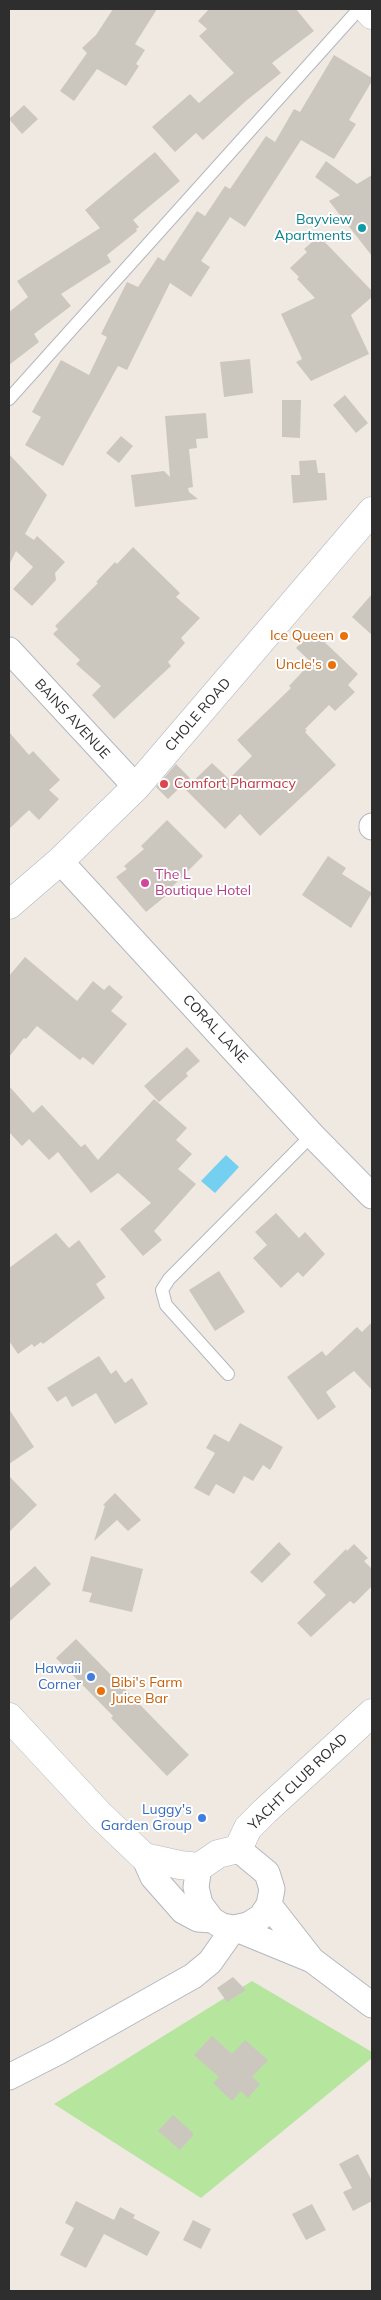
<!DOCTYPE html>
<html>
<head>
<meta charset="utf-8">
<style>
	body { margin:0 }
	#map { position:relative; width:381px; height:2300px; overflow:hidden; background:#efe9e1; font-family:Mulish,sans-serif }
	canvas { display:block }
	.frame { position:absolute; inset:0; border:10px solid #2e2e2e; pointer-events:none }
</style>
</head>
<body>
<div id="map">
<canvas width="381" height="2300"></canvas>
<div class="frame"></div>
</div>
<script>
const context = document.querySelector('canvas').getContext('2d');
context.lineJoin = 'round';
function fillPath(path, color) { context.fillStyle = color; context.fill(path, 'evenodd'); }
const shape = rows => new Path2D(rows.map(r => 'M' + r).join(''));
function strokePath(path, color, width, dash) { context.strokeStyle = color; context.lineWidth = width; context.lineCap = dash ? 'butt' : 'round'; context.setLineDash(dash || []); context.stroke(path); }
function write(font, color, halo, rows, align = 'center') {
  context.font = font + ' Mulish,sans-serif'; context.lineWidth = 4; context.setLineDash([]); context.textBaseline = 'middle'; context.strokeStyle = halo; context.fillStyle = color; for (const [text, x, y, turn = 0] of rows) {
    context.save(); context.translate(x, y); context.rotate((+turn || 0) * Math.PI / 180); context.textAlign = isNaN(turn) ? turn : align; if (halo) context.strokeText(text, 0, 0); context.fillText(text, 0, 0); context.restore();
  }
}
fillPath(shape([
	[252,1981,372,2052,372,2058,201,2198,54,2104]
]), '#b6e59e');
fillPath(shape([
	[226,1155,239,1167,215,1193,201,1181]
]), '#75cff0');
fillPath(shape([
	[113,9,157,9,135,44,145,50,136,64,139,66,126,86,97,69,74,101,60,91,87,53,82,48,96,35],
	[209,9,296,9,314,31,272,63,281,73,247,100,203,140,196,133,175,152,152,127,190,94,199,103,234,73,199,36,207,29,198,21],
	[334,55,372,78,372,81,349,120,356,124,334,159,301,140,245,227,230,217,201,261,210,267,191,297,170,283,127,370,118,366,63,466,25,445,41,417,32,412,61,360,89,375,107,337,101,334,127,282,138,287,158,257,164,261,197,211,205,216,225,186,230,189,266,136,275,142,294,109,300,112],
	[24,105,38,119,22,134,9,119],
	[155,152,180,181,133,220,139,227,136,229,137,231,107,255,111,262,61,294,71,306,34,334,39,342,9,365,9,312,28,297,17,281,100,228,85,210],
	[326,161,357,184,372,175,372,256,329,201,340,195,315,177],
	[319,236,372,291,372,297,351,315,369,354,311,381,296,362,302,359,281,314,315,298,297,279,299,277,290,268,307,252,304,249],
	[250,359,253,393,224,397,220,362],
	[345,395,368,423,356,433,333,405],
	[282,400,301,400,300,438,282,437],
	[206,413,208,438,196,439,197,448,189,449,193,487,188,488,189,492,198,499,135,507,131,475,164,471,170,477,165,416],
	[121,436,133,446,119,463,106,453],
	[9,454,47,495,25,534,34,540,37,536,65,562,55,573,56,580,32,606,13,589,33,567,16,551,9,565],
	[316,460,318,473,325,473,327,500,293,503,291,475,300,475,299,461],
	[133,547,180,593,176,597,200,618,181,638,185,643,168,662,171,666,114,719,92,695,101,686,76,664,80,660,53,634,58,629,55,626,98,583,96,582,115,562,117,564],
	[372,594,372,635,352,617],
	[313,631,358,674,348,685,355,692,335,711,329,705,305,729,307,730,305,732,336,765,260,836,240,814,225,829,185,789,212,763,229,779,252,756,237,740,291,688,289,686,304,670,302,668,310,661,296,648],
	[9,732,29,755,33,751,60,780,49,790,59,799,39,820,29,810,9,829],
	[176,764,190,778,168,799,156,787],
	[167,820,203,856,171,888,173,890,146,912,116,877,127,869,124,866,144,849,141,846],
	[328,856,346,868,342,874,372,893,351,928,302,895],
	[25,957,77,1001,93,981,104,990,109,985,123,997,111,1011,127,1024,93,1065,83,1057,80,1060,37,1026,26,1039,24,1038,9,1057,9,976],
	[187,1047,200,1061,186,1073,188,1076,159,1102,144,1086],
	[9,1086,33,1113,42,1105,81,1147,85,1144,98,1160,154,1099,187,1128,176,1140,192,1154,178,1169,196,1184,154,1231,162,1240,143,1256,120,1229,151,1203,118,1173,91,1193,58,1152,49,1160,29,1139,22,1146,9,1132],
	[276,1213,299,1238,305,1232,325,1254,303,1277,298,1272,281,1288,253,1258,267,1245,255,1232],
	[56,1233,69,1248,79,1240,106,1277,96,1284,105,1298,43,1344,41,1342,34,1347,32,1344,18,1354,9,1341,9,1268],
	[219,1271,245,1312,215,1331,189,1290],
	[372,1322,372,1390,354,1371,326,1392,336,1407,318,1420,287,1377,322,1351,326,1356,357,1327,362,1332],
	[99,1356,111,1374,116,1370,125,1383,132,1378,148,1404,115,1424,96,1393,72,1407,66,1396,57,1402,47,1388],
	[9,1409,34,1447,9,1464],
	[240,1423,283,1447,270,1470,263,1465,253,1481,244,1476,234,1494,216,1484,209,1496,194,1488,215,1453,206,1448,214,1434,229,1442],
	[9,1476,37,1505,9,1532],
	[115,1493,141,1520,128,1531,117,1520,94,1541,105,1506,103,1505],
	[279,1542,291,1554,262,1583,250,1572],
	[354,1544,368,1558,364,1561,372,1569,372,1586,354,1604,350,1601,311,1637,297,1623,326,1595,313,1582,346,1549,347,1551],
	[91,1556,143,1569,132,1612,89,1602,92,1593,82,1591],
	[35,1566,51,1584,9,1622,9,1589],
	[76,1639,189,1755,167,1776,111,1718,113,1716,56,1658],
	[233,1977,246,1990,227,2002,217,1988],
	[212,2036,232,2054,245,2040,268,2060,252,2077,260,2084,248,2098,241,2091,232,2101,213,2083,219,2077,194,2055],
	[173,2115,194,2134,180,2150,158,2131],
	[358,2154,372,2181,372,2201,353,2211,343,2192,352,2188,339,2164],
	[76,2201,114,2220,120,2207,135,2215,133,2218,160,2232,147,2256,104,2234,86,2268,60,2255,74,2228,65,2223],
	[312,2204,326,2230,306,2240,292,2214],
	[193,2220,211,2229,201,2249,183,2240]
]), '#cbc7bf');
const service = shape([
	[9,399,359,9],
	[228,1374,166,1305,162,1290,169,1279,312,1135]
]);
const minor = shape([
	[9,650,136,787],
	[372,826,372,827],
	[60,861,312,1135,372,1196],
	[144,1857,153,1877,183,1911,198,1919,212,1920],
	[199,1867,196,1887,200,1904,212,1920,222,1926,234,1928,248,1925,261,1917,269,1905,272,1889,267,1873,238,1849],
	[269,1905,312,1960],
	[9,2077,58,2052,193,1976,210,1962,234,1928,312,1960,372,2005]
]);
const tertiary = shape([
	[367,9,372,15],
	[9,905,60,861,136,787,372,511],
	[9,1717,100,1815,144,1857,180,1865,199,1867,218,1854,238,1849,248,1828,265,1811,372,1713]
]);
strokePath(service, '#b4b7c1', 14);
strokePath(minor, '#b4b7c1', 27);
strokePath(tertiary, '#b4b7c1', 29);
strokePath(service, '#fff', 12);
strokePath(minor, '#fff', 25);
strokePath(tertiary, '#fff', 28);
for (const [x, y, r, color] of [
	[362,228,5,"#0f9aa8"],
	[344,636,5,"#e8710a"],
	[332,665,5,"#e8710a"],
	[164,784,5,"#e0444e"],
	[145,883,5,"#d1479c"],
	[91,1677,5,"#3f7fe0"],
	[101,1691,5,"#e8710a"],
	[202,1818,5,"#3f7fe0"]
]) { const dot = new Path2D(); dot.arc(x, y, r, 0, 2 * Math.PI); context.fillStyle = color; context.fill(dot); strokePath(dot, '#fff', 2); }
write('14px', '#0d838f', '#fff', [
	["Bayview",352,220],
	["Apartments",352,236]
], 'right');
write('14px', '#c56008', '#fff', [
	["Ice Queen",334,636],
	["Uncle's",322,665],
	["Bibi's Farm",111,1683,"left"],
	["Juice Bar",111,1699,"left"]
], 'right');
write('14px', '#2e2e2e', '#fff', [
	["CHOLE ROAD",198,715,-49],
	["BAINS AVENUE",72,719,47],
	["CORAL LANE",215,1029,47],
	["YACHT CLUB ROAD",298,1782,-44]
]);
write('14px', '#be3a42', '#fff', [
	["Comfort Pharmacy",174,784]
], 'left');
write('14px', '#b23c85', '#fff', [
	["The L",155,875],
	["Boutique Hotel",155,891]
], 'left');
write('14px', '#366cbe', '#fff', [
	["Hawaii",81,1669],
	["Corner",81,1685],
	["Luggy's",192,1810],
	["Garden Group",192,1826]
], 'right');
</script>
</body>
</html>
